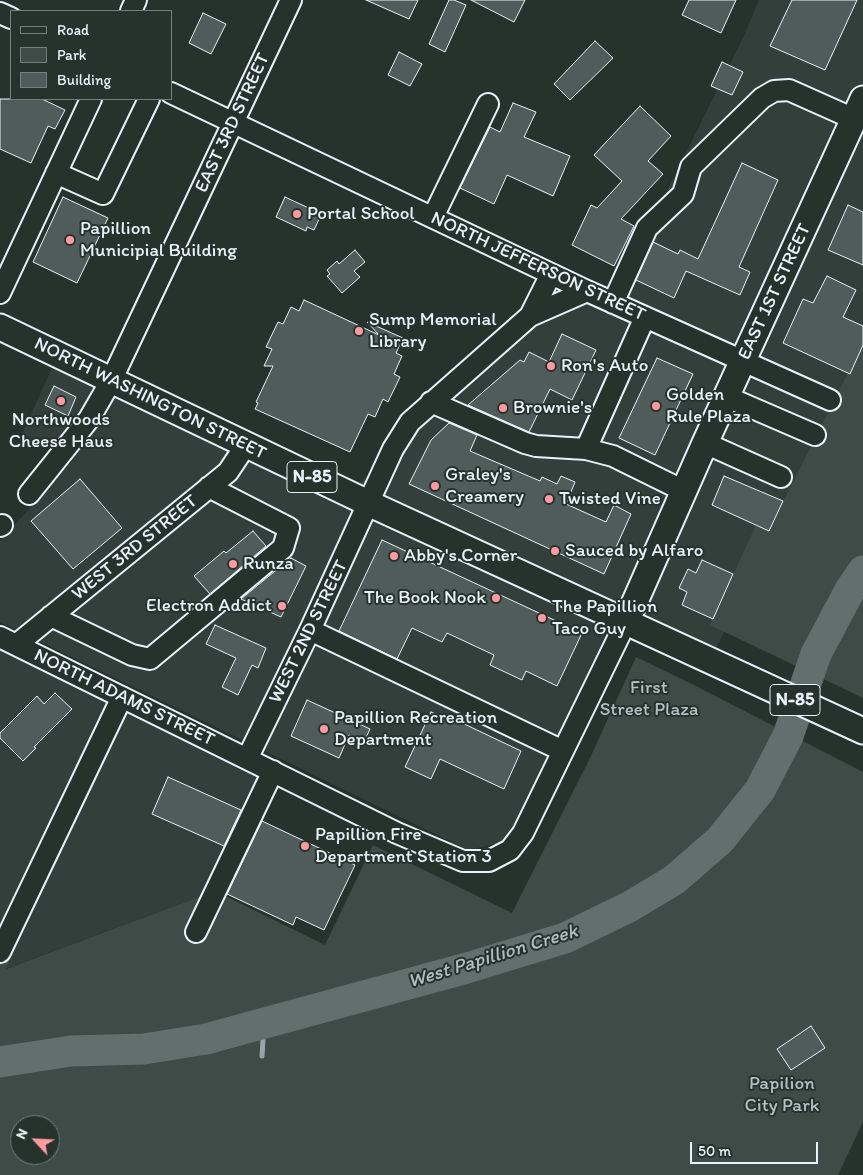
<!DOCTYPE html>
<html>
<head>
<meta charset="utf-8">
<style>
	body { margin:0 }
	#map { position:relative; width:863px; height:1175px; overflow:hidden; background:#26332d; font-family:Itim,sans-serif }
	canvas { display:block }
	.legend { position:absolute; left:10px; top:10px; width:162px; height:90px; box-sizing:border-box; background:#26332d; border:1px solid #747f7e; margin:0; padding:6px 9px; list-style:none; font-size:15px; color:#e8f1f8 }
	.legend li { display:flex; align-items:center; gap:10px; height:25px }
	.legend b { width:25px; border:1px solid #747f7e }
	.north { position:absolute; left:10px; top:1115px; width:50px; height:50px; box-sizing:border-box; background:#26332d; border:1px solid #747f7e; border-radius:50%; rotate:295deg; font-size:14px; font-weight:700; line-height:20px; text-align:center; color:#e8f1f8 }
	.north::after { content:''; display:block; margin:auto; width:18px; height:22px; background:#ff9aa2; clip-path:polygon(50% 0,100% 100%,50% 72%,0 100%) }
	.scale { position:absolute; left:690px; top:1142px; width:128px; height:22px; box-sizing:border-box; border:2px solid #e8f1f8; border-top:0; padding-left:6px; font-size:15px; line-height:18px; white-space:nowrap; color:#e8f1f8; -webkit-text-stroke:4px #26332d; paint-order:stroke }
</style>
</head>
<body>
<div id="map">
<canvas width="863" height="1175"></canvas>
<ul class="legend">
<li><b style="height:6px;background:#26332d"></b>Road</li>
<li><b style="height:14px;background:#3e4b47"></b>Park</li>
<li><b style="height:14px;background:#505c59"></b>Building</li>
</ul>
<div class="north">N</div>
<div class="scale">50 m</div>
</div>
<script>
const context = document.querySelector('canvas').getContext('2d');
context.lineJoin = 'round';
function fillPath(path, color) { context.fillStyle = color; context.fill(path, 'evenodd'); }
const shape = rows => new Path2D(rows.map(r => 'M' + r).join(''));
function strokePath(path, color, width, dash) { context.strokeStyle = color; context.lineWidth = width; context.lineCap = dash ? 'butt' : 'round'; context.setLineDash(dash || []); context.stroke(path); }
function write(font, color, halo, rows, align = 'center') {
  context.font = font + ' Itim,sans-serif'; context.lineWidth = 4; context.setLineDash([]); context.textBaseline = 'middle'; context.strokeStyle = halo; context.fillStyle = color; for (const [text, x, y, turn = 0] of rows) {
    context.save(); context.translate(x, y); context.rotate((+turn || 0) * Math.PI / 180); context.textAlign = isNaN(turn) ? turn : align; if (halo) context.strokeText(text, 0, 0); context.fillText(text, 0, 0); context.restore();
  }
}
fillPath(shape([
	[759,0,863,0,863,349,707,667,612,622,508,841,468,850,0,622,0,541,73,460,22,434,58,355,344,498,561,288,610,306,743,38],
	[0,638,273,771,215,891,5,969,0,936]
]), '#333f3a');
fillPath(shape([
	[863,343,863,698,710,625,756,525,769,530],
	[636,657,690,683,863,772,863,1122,838,1175,0,1175,0,936,9,916,26,923,6,969,215,891,325,945,373,845,512,913,591,756],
	[20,1125,50,1125,50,1155,20,1155]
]), '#3e4b47');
strokePath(shape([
	[262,1056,264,1023]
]), '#98a3a5', 5);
strokePath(shape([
	[0,1062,71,1051,144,1049,206,1039,467,968,565,938,629,907,674,880,720,840,760,790,788,736,816,654,850,590,863,571]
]), '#636f6d', 31);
const building = shape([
	[366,0,418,0,409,19,366,0],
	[449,0,454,0,466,5,445,52,429,44,449,0],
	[471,0,525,0,514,22,471,0],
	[689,0,736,0,721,33,682,15,689,0],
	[792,0,857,0,825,70,770,46,792,0],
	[203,13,226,24,211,54,189,43,203,13],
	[595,41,613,58,570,100,554,84,595,41],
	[399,52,422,64,410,86,388,75,399,52],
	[722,62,743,72,732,95,711,86,722,62],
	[0,99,42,99,65,110,55,129,48,126,31,163,0,149,0,99],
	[513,103,536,112,524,137,570,156,553,196,507,175,494,204,460,188,490,127,500,132,513,103],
	[640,106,671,136,648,161,663,174,621,219,634,226,614,266,572,245,591,205,597,208,622,181,594,155,640,106],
	[742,163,778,180,739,267,750,272,740,295,686,271,674,298,636,280,653,242,678,254,680,250,698,259,742,163],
	[63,197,108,218,77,283,33,262,63,197],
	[285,197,315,211,314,212,321,215,314,230,307,227,306,231,276,217,285,197],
	[848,205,863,212,863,265,828,250,848,205],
	[355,250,365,262,354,271,360,277,342,293,327,276,330,274,327,270,337,261,339,264,355,250],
	[827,276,856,290,843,317,863,326,863,345,850,374,783,343,803,299,813,303,827,276],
	[304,300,379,335,367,322,403,338,396,353,402,356,394,374,400,377,388,402,383,399,375,417,368,414,350,452,255,409,258,403,256,402,273,366,264,366,272,349,266,347,278,322,283,324,291,307,299,311,304,300],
	[562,334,596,350,572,400,550,389,529,432,468,405,520,360,524,362,529,352,549,362,562,334],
	[657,358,693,374,655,455,619,438,657,358],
	[54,386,76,397,68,416,45,405,54,386],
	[449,423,477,435,470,451,540,481,542,477,557,484,561,476,575,482,566,504,606,522,614,505,631,514,604,574,409,484,431,440,449,423],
	[724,476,783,501,769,531,712,505,724,476],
	[80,479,122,528,73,569,31,521,80,479],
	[253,531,266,546,210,594,194,576,224,551,226,553,253,531],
	[382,540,582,633,557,686,526,671,522,680,490,665,494,655,447,633,442,642,412,628,397,659,339,631,382,540],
	[291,558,306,566,281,617,241,599,291,558],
	[702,560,733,574,713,619,682,605,687,592,679,588,688,569,696,573,702,560],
	[215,625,266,648,258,668,252,665,238,695,222,687,236,658,206,644,215,625],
	[55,693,72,709,34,747,36,748,23,761,0,738,0,733,37,696,44,704,55,693],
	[307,700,370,729,364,742,349,735,339,758,291,736,307,700],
	[431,712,457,724,458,721,521,751,504,789,440,759,431,779,405,767,431,712],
	[168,777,241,810,224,846,152,814,168,777],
	[262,821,355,865,324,930,296,917,293,925,227,894,262,821],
	[811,1026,825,1048,791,1070,777,1049,811,1026]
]);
fillPath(building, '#505c59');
strokePath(building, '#e8f1f8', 1);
const minor = shape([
	[131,11,136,0],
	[0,13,11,18],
	[171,93,587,291,830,400],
	[56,173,103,194,149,99],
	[433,217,488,104],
	[0,293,91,99],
	[613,303,647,228,683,194,691,167,762,98,774,91,789,90,854,119],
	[530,316,551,274],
	[727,397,815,435],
	[431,402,525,443,536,446,586,449,613,456,684,491],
	[705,443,781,477],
	[586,449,645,317],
	[29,494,89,419,111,381,291,0],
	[0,526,2,525],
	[51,616,132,655,150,659,283,548,289,528,209,487],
	[310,630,563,751],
	[0,637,397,833,463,861,489,861,510,850,523,833,626,622],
	[16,645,228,472,246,445],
	[247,759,310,630,393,449,410,422,530,316,587,291],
	[196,932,273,771],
	[0,952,122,697]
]);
const major = shape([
	[0,327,368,503,863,731],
	[626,622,705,443,863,99]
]);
strokePath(minor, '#e8f1f8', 24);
strokePath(major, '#e8f1f8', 29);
strokePath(minor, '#26332d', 20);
strokePath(major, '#26332d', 25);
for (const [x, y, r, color] of [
	[297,214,5,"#ff9aa2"],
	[70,240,5,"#ff9aa2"],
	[359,331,5,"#ff9aa2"],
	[551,366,5,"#ff9aa2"],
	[61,401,5,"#ff9aa2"],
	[656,406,5,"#ff9aa2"],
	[503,408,5,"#ff9aa2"],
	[435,486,5,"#ff9aa2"],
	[549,499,5,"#ff9aa2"],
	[555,551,5,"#ff9aa2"],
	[394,556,5,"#ff9aa2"],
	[233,564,5,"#ff9aa2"],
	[496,598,5,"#ff9aa2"],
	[282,606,5,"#ff9aa2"],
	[542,618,5,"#ff9aa2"],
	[324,729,5,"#ff9aa2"],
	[305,846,5,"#ff9aa2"]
]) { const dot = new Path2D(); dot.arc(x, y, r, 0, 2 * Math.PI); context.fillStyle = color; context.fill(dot); strokePath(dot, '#26332d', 2); }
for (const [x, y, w] of [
	[312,477,50],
	[795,700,50]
]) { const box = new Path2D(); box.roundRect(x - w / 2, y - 15.5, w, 31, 4); context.fillStyle = '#26332d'; context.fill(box); strokePath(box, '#e8f1f8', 1); }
write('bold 18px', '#e8f1f8', null, [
	["N-85",312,477],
	["N-85",795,700]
]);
write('19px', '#e8f1f8', '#26332d', [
	["EAST 3RD STREET",233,123,-65],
	["NORTH JEFFERSON STREET",538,267,25],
	["EAST 1ST STREET",775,292,-65],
	["NORTH WASHINGTON STREET",150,399,26],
	["WEST 3RD STREET",135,548,-39],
	["WEST 2ND STREET",309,632,-64],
	["NORTH ADAMS STREET",124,698,26]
]);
write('19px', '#e8f1f8', '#26332d', [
	["Portal School",307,214],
	["Papillion",80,229],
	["Municipial Building",80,251],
	["Sump Memorial",369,320],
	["Library",369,342],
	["Ron's Auto",561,366],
	["Golden",666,395],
	["Rule Plaza",666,417],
	["Brownie's",513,408],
	["Northwoods",61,420,"center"],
	["Cheese Haus",61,442,"center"],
	["Graley's",445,475],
	["Creamery",445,497],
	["Twisted Vine",559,499],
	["Sauced by Alfaro",565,551],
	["Abby's Corner",404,556],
	["Runza",243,564],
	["The Book Nook",486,598,"right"],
	["Electron Addict",272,606,"right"],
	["The Papillion",552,607],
	["Taco Guy",552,629],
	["Papillion Recreation",334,718],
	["Department",334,740],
	["Papillion Fire",315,835],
	["Department Station 3",315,857]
], 'left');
write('19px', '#b5bfc3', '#26332d', [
	["First",649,688],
	["Street Plaza",649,710],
	["Papilion",782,1084],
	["City Park",782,1106]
]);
write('italic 20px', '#b3bdc0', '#26332d', [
	["West Papillion Creek",493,957,-17]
]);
</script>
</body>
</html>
